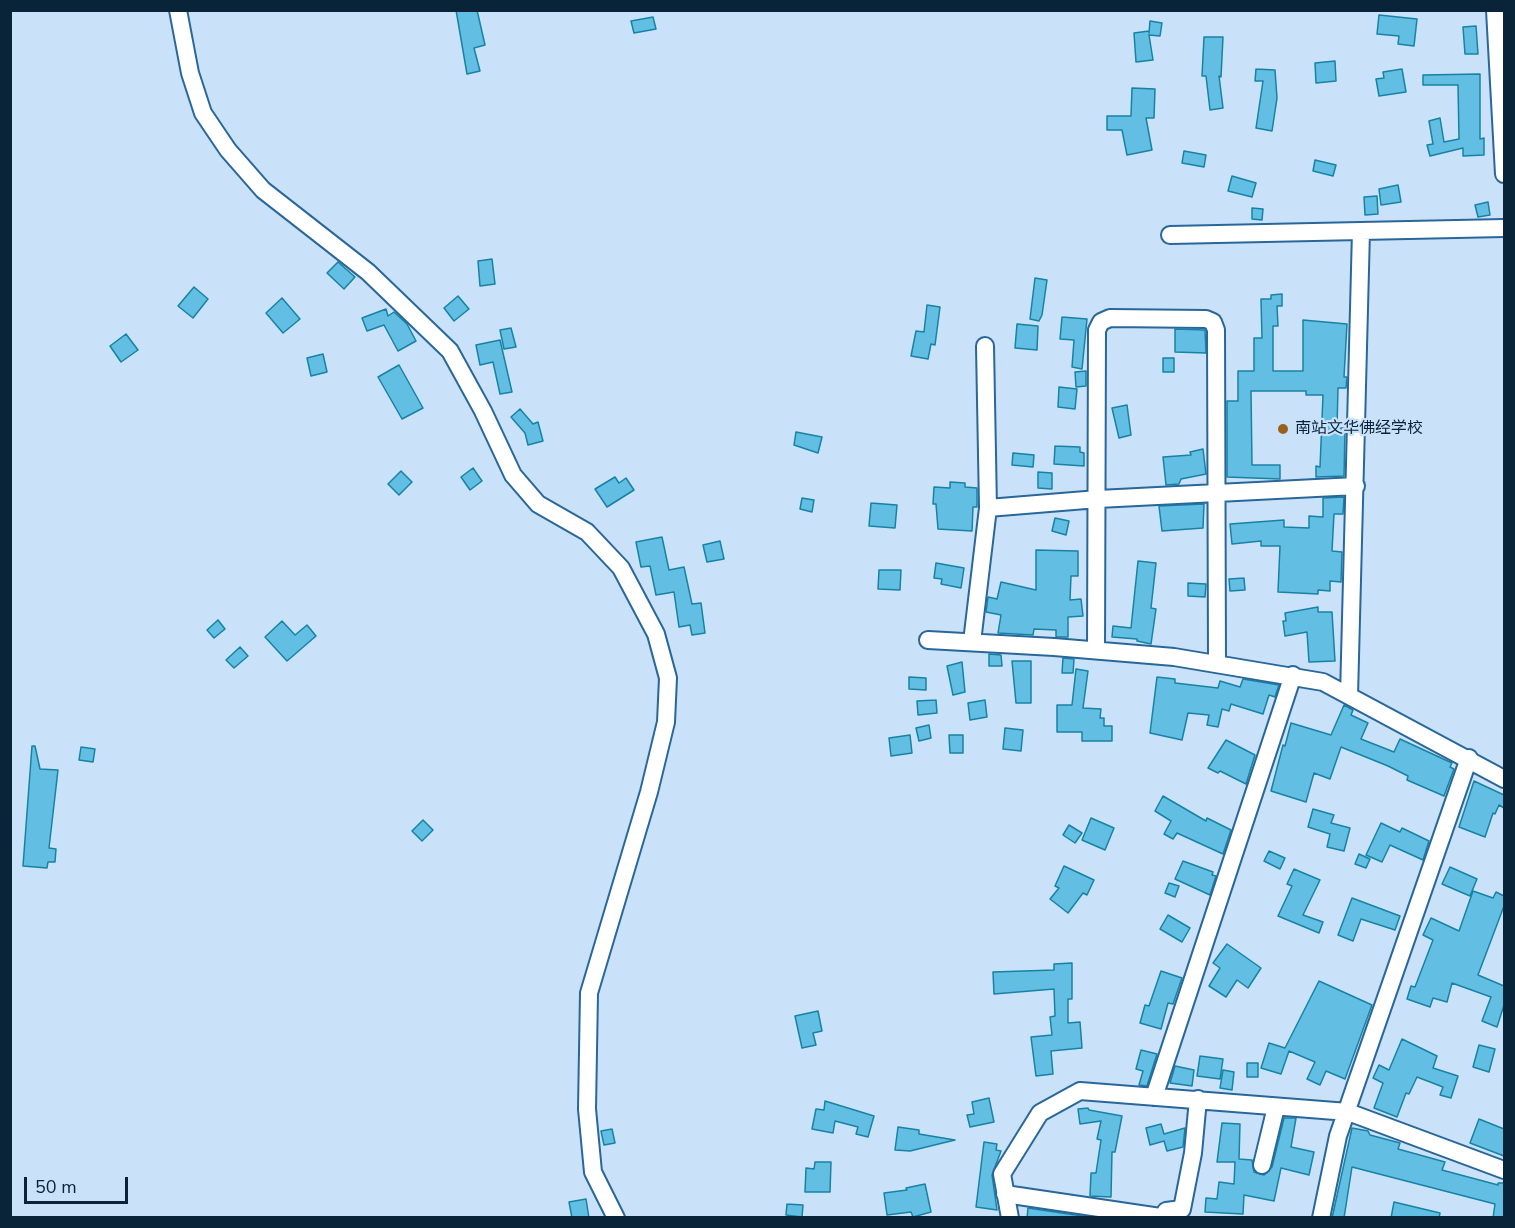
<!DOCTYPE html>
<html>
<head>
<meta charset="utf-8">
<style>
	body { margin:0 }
	#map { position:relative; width:1515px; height:1228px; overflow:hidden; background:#c9e2f9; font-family:"Nunito Sans",sans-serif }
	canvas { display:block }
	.frame { position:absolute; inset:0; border:12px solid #092339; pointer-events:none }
	.scale { position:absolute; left:24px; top:1177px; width:104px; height:27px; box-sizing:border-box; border:3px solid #092339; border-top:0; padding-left:8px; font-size:18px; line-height:21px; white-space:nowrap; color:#092339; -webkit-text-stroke:4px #c9e2f9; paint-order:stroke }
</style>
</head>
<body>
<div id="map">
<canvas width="1515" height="1228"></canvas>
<div class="frame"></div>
<div class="scale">50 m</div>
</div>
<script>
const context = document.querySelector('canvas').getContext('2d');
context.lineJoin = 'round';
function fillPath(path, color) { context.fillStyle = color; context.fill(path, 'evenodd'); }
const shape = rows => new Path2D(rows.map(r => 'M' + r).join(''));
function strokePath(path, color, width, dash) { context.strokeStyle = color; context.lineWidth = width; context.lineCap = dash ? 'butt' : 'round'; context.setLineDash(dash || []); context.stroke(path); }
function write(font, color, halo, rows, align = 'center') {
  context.font = font + ' "Nunito Sans","Noto Sans SC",sans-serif'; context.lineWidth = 4.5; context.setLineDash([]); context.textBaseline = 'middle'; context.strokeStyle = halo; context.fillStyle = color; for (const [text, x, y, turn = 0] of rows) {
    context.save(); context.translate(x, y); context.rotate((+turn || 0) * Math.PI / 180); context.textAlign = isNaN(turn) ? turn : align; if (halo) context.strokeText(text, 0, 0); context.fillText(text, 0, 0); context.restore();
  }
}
const building = shape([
	[456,10,477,10,485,45,474,48,480,71,467,74,456,10],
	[1379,15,1417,19,1414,46,1398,44,1399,36,1377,34,1379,15],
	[653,17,656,29,634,33,631,21,653,17],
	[1150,21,1162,23,1160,36,1149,35,1153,60,1136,62,1134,33,1149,31,1149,33,1150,21],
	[1476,26,1478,54,1465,54,1463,27,1476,26],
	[1204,37,1223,37,1221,77,1219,76,1223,108,1210,110,1206,76,1202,76,1204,37],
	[1335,61,1336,81,1316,83,1315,63,1335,61],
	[1256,69,1275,70,1277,98,1272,131,1256,128,1263,81,1255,81,1256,69],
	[1402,69,1406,92,1379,96,1376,79,1384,78,1383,72,1402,69],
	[1480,74,1480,139,1484,138,1484,155,1463,156,1463,148,1430,156,1427,145,1433,144,1429,121,1440,118,1444,142,1459,139,1458,85,1423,85,1423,75,1480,74],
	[1132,88,1155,89,1154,118,1146,118,1152,150,1127,155,1122,130,1107,130,1107,116,1131,116,1132,88],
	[1184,151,1206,155,1204,167,1182,163,1184,151],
	[1315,160,1336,165,1333,176,1313,171,1315,160],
	[1232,176,1256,183,1252,197,1228,191,1232,176],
	[1398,185,1401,202,1381,205,1379,189,1398,185],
	[1377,196,1378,214,1365,215,1364,197,1377,196],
	[1488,202,1490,215,1478,217,1475,205,1488,202],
	[1252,208,1263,209,1262,220,1252,219,1252,208],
	[492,259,495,284,480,286,478,261,492,259],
	[338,262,355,277,344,289,327,273,338,262],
	[1035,278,1047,280,1042,315,1039,321,1030,319,1035,278],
	[194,287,208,299,193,318,178,306,194,287],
	[1282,294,1282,306,1277,306,1278,326,1273,326,1273,371,1303,371,1303,320,1347,324,1344,377,1347,377,1346,388,1338,388,1337,428,1345,428,1344,476,1316,477,1316,466,1320,467,1323,395,1306,395,1306,391,1251,391,1252,465,1280,465,1280,479,1227,477,1227,401,1238,401,1238,371,1254,371,1254,338,1262,338,1261,299,1271,299,1271,295,1282,294],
	[458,296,469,309,454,321,444,308,458,296],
	[282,298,300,319,283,333,266,313,282,298],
	[927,305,940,307,935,345,931,344,928,359,911,356,916,331,924,332,927,305],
	[386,309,388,316,394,312,407,324,416,341,398,351,384,325,367,331,362,318,386,309],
	[1062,317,1087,319,1082,369,1072,367,1074,340,1060,339,1062,317],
	[1017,324,1038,326,1037,350,1015,348,1017,324],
	[511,328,516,347,504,349,500,330,511,328],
	[1175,329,1205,330,1206,353,1175,352,1175,329],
	[126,334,138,350,121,362,110,346,126,334],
	[500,340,512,392,500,394,493,362,480,365,476,345,500,340],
	[323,354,327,372,311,376,307,358,323,354],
	[1163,358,1174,358,1174,372,1163,372,1163,358],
	[399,365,423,408,402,419,378,377,399,365],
	[1086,371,1086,386,1076,387,1075,372,1086,371],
	[1059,387,1077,389,1075,409,1058,407,1059,387],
	[1127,405,1131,435,1119,438,1112,408,1127,405],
	[520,409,533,424,538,422,543,441,528,445,525,433,511,417,520,409],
	[796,432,822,437,818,453,794,445,796,432],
	[1055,446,1080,447,1080,452,1084,453,1084,466,1054,464,1055,446],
	[1203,449,1206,474,1181,479,1179,484,1166,485,1163,457,1191,455,1190,452,1203,449],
	[1013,453,1034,455,1033,467,1012,465,1013,453],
	[473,468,482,481,470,490,461,477,473,468],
	[401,471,412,482,399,495,388,484,401,471],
	[1038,472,1052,473,1052,489,1038,488,1038,472],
	[615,477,619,483,626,478,634,490,607,507,595,489,615,477],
	[950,482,965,483,965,487,977,488,977,507,973,507,972,531,938,529,936,504,933,504,934,487,950,488,950,482],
	[1344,497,1343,514,1334,514,1332,551,1342,552,1341,582,1330,581,1330,591,1318,590,1318,594,1278,592,1280,546,1261,546,1261,541,1232,544,1230,524,1284,520,1284,527,1309,528,1309,516,1323,517,1323,498,1344,497],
	[802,498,814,500,812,512,800,509,802,498],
	[871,503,897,505,895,528,869,526,871,503],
	[1204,504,1203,528,1162,531,1159,506,1204,504],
	[1055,518,1069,521,1066,535,1052,531,1055,518],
	[662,537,669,570,684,567,692,604,701,603,705,633,692,635,690,625,679,627,674,592,656,595,650,566,641,567,636,542,662,537],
	[720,541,724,559,707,562,703,545,720,541],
	[1036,550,1078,551,1078,576,1071,576,1070,600,1081,599,1083,616,1068,617,1068,637,1056,637,1056,630,1034,629,1033,635,998,633,1001,615,986,612,988,597,997,599,1001,582,1036,590,1036,550],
	[1138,561,1156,563,1151,608,1156,609,1151,644,1137,641,1137,639,1112,637,1113,626,1131,628,1138,561],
	[936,563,964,568,961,588,941,584,942,579,934,578,936,563],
	[879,570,901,570,900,590,878,589,879,570],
	[1244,578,1245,590,1230,591,1229,579,1244,578],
	[1188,583,1206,584,1205,597,1188,596,1188,583],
	[1318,607,1318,612,1332,612,1335,661,1309,662,1307,632,1285,636,1283,621,1286,621,1285,613,1318,607],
	[218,620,225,629,214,638,207,630,218,620],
	[282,621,295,635,307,625,316,636,287,661,265,637,282,621],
	[240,647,248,656,234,668,226,660,240,647],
	[989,654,1001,655,1002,666,989,666,989,654],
	[1063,658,1074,659,1073,673,1062,673,1063,658],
	[1012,661,1031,661,1031,703,1016,703,1012,661],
	[962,662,965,692,953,695,947,666,962,662],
	[1076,669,1088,671,1083,708,1101,709,1100,718,1104,718,1104,726,1112,726,1112,741,1082,741,1082,732,1057,732,1057,705,1072,705,1076,669],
	[909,677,926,678,926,690,909,689,909,677],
	[1157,677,1175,679,1175,683,1218,688,1220,681,1240,687,1243,679,1279,685,1275,697,1269,695,1263,714,1231,704,1229,711,1222,709,1218,727,1207,725,1209,715,1188,713,1182,740,1150,733,1157,677],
	[936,700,937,713,918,715,917,701,936,700],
	[985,700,987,717,970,720,968,703,985,700],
	[1344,705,1353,710,1351,715,1368,723,1361,739,1394,752,1400,739,1452,763,1450,767,1454,769,1444,796,1407,780,1408,776,1388,766,1341,747,1330,779,1314,773,1306,802,1271,791,1283,745,1285,746,1291,723,1331,735,1344,705],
	[929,725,931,738,919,741,916,728,929,725],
	[1005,728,1023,730,1021,751,1003,749,1005,728],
	[910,735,912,753,891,756,889,738,910,735],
	[949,735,963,735,963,753,950,753,949,735],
	[1226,740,1255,755,1246,784,1220,771,1218,773,1208,768,1226,740],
	[32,746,35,746,40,769,58,770,49,848,56,849,55,862,48,862,47,868,23,866,32,746],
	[81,747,95,749,93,762,79,760,81,747],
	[1474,781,1504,795,1504,808,1499,805,1495,814,1493,813,1485,837,1459,827,1474,781],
	[1163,796,1206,821,1207,818,1231,830,1223,854,1177,833,1173,839,1164,834,1171,821,1155,811,1163,796],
	[1313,809,1334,815,1331,823,1350,828,1344,851,1327,847,1330,834,1308,827,1313,809],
	[1091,818,1114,828,1105,850,1082,840,1091,818],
	[423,820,433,830,422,841,412,831,423,820],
	[1381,823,1400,832,1402,828,1429,841,1423,860,1390,845,1382,862,1366,855,1381,823],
	[1069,825,1082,833,1075,843,1063,835,1069,825],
	[1269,851,1285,858,1280,869,1264,861,1269,851],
	[1359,854,1370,859,1366,868,1355,864,1359,854],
	[1183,861,1213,872,1212,875,1216,876,1210,895,1175,879,1183,861],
	[1064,866,1094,880,1087,895,1083,893,1068,913,1050,899,1059,888,1055,886,1064,866],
	[1450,867,1477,879,1470,896,1442,884,1450,867],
	[1294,869,1320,880,1303,915,1323,922,1319,933,1278,916,1292,886,1287,884,1294,869],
	[1169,883,1179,886,1175,897,1165,893,1169,883],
	[1473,891,1493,898,1496,892,1504,896,1504,906,1478,975,1504,986,1504,1005,1497,1027,1482,1021,1491,997,1452,983,1447,1002,1433,998,1430,1007,1407,999,1411,986,1415,987,1433,940,1423,935,1431,918,1459,931,1473,891],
	[1352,898,1400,916,1395,930,1361,919,1353,941,1338,935,1352,898],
	[1168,915,1190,928,1182,942,1160,929,1168,915],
	[1227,944,1261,968,1248,988,1237,980,1226,997,1209,986,1220,968,1213,963,1227,944],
	[1072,963,1072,999,1068,999,1068,1023,1080,1022,1082,1048,1051,1051,1053,1074,1036,1076,1031,1037,1052,1035,1050,1017,1055,1016,1054,989,994,994,993,972,1054,970,1054,964,1072,963],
	[1161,971,1182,978,1173,1004,1168,1003,1161,1029,1140,1023,1145,1005,1149,1006,1161,971],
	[1319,981,1372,1005,1345,1079,1326,1071,1320,1085,1307,1079,1315,1062,1289,1051,1281,1074,1261,1068,1269,1043,1285,1048,1319,981],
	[818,1011,822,1031,813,1033,816,1045,802,1048,795,1016,818,1011],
	[1402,1039,1437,1056,1433,1068,1458,1076,1451,1098,1440,1095,1443,1087,1417,1077,1409,1094,1406,1093,1397,1117,1374,1108,1383,1083,1373,1078,1379,1065,1389,1070,1402,1039],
	[1479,1045,1495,1049,1489,1072,1473,1067,1479,1045],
	[1141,1050,1157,1054,1147,1086,1139,1085,1143,1071,1136,1069,1141,1050],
	[1200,1056,1223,1059,1220,1079,1197,1076,1200,1056],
	[1247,1063,1258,1063,1258,1077,1247,1077,1247,1063],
	[1175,1066,1194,1070,1192,1086,1170,1083,1175,1066],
	[1223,1070,1234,1072,1232,1090,1220,1088,1223,1070],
	[989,1098,994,1122,970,1127,967,1115,974,1114,972,1102,989,1098],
	[825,1101,874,1116,868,1137,856,1134,858,1127,835,1121,833,1133,812,1129,816,1109,824,1110,825,1101],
	[1088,1108,1089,1110,1122,1116,1115,1152,1112,1152,1111,1197,1090,1196,1091,1173,1096,1173,1101,1140,1097,1139,1101,1121,1080,1124,1078,1109,1088,1108],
	[1284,1118,1296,1118,1291,1147,1314,1152,1309,1175,1281,1168,1274,1201,1244,1195,1243,1214,1205,1212,1206,1198,1217,1199,1219,1182,1234,1184,1235,1162,1217,1162,1222,1123,1240,1124,1239,1159,1252,1160,1254,1172,1264,1175,1272,1167,1284,1118],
	[1479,1119,1504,1129,1504,1156,1470,1143,1479,1119],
	[1161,1124,1164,1134,1185,1128,1183,1147,1167,1151,1164,1141,1150,1145,1146,1128,1161,1124],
	[898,1127,919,1130,919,1134,955,1140,910,1151,895,1150,898,1127],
	[1352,1128,1368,1131,1370,1135,1400,1143,1398,1149,1445,1162,1442,1170,1498,1185,1498,1183,1504,1183,1504,1218,1493,1218,1495,1204,1352,1167,1344,1218,1332,1218,1352,1128],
	[612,1129,615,1143,604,1145,601,1131,612,1129],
	[984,1142,997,1144,996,1150,1001,1151,992,1175,997,1210,976,1207,984,1142],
	[815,1162,831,1162,830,1192,805,1192,806,1168,814,1169,815,1162],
	[925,1184,931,1212,913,1217,911,1212,887,1215,884,1193,907,1190,906,1188,925,1184],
	[586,1199,589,1218,572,1218,569,1202,586,1199],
	[1394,1202,1440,1213,1439,1218,1391,1218,1394,1202],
	[787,1204,803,1205,802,1217,786,1215,787,1204],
	[1028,1208,1089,1217,1089,1218,1027,1218,1028,1208]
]);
fillPath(building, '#62bfe3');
strokePath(building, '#1782a4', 1.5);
const street = shape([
	[178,10,190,73,203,113,228,150,263,190,368,272,450,351,483,411,513,475,538,504,587,532,621,568,656,634,668,678,666,722,649,792,589,993,587,1109,593,1172,616,1218],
	[1495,10,1504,174],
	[1170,235,1504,228],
	[988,508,1098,499,1356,486],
	[928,640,1054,647,1174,657,1323,682,1504,779],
	[972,642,988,508,985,346],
	[1096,650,1097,330,1101,322,1110,318,1206,319,1213,322,1216,330,1217,664],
	[1349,696,1361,231],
	[1154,1097,1293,675],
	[1262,1165,1276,1107],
	[1005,1194,1167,1218],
	[1010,1218,1002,1174,1040,1113,1080,1091,1348,1112,1504,1170],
	[1168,1218,1166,1211,1182,1209,1193,1153,1198,1099],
	[1321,1218,1338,1136,1469,758]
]);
strokePath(street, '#29679a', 20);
strokePath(street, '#fff', 16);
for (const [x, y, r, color] of [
	[1283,429,6,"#9a611d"]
]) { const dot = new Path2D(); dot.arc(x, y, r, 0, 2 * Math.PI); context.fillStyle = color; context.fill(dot); strokePath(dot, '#c9e2f9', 2); }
write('16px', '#092339', '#c9e2f9', [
	["南站文华佛经学校",1295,429]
], 'left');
</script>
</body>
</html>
